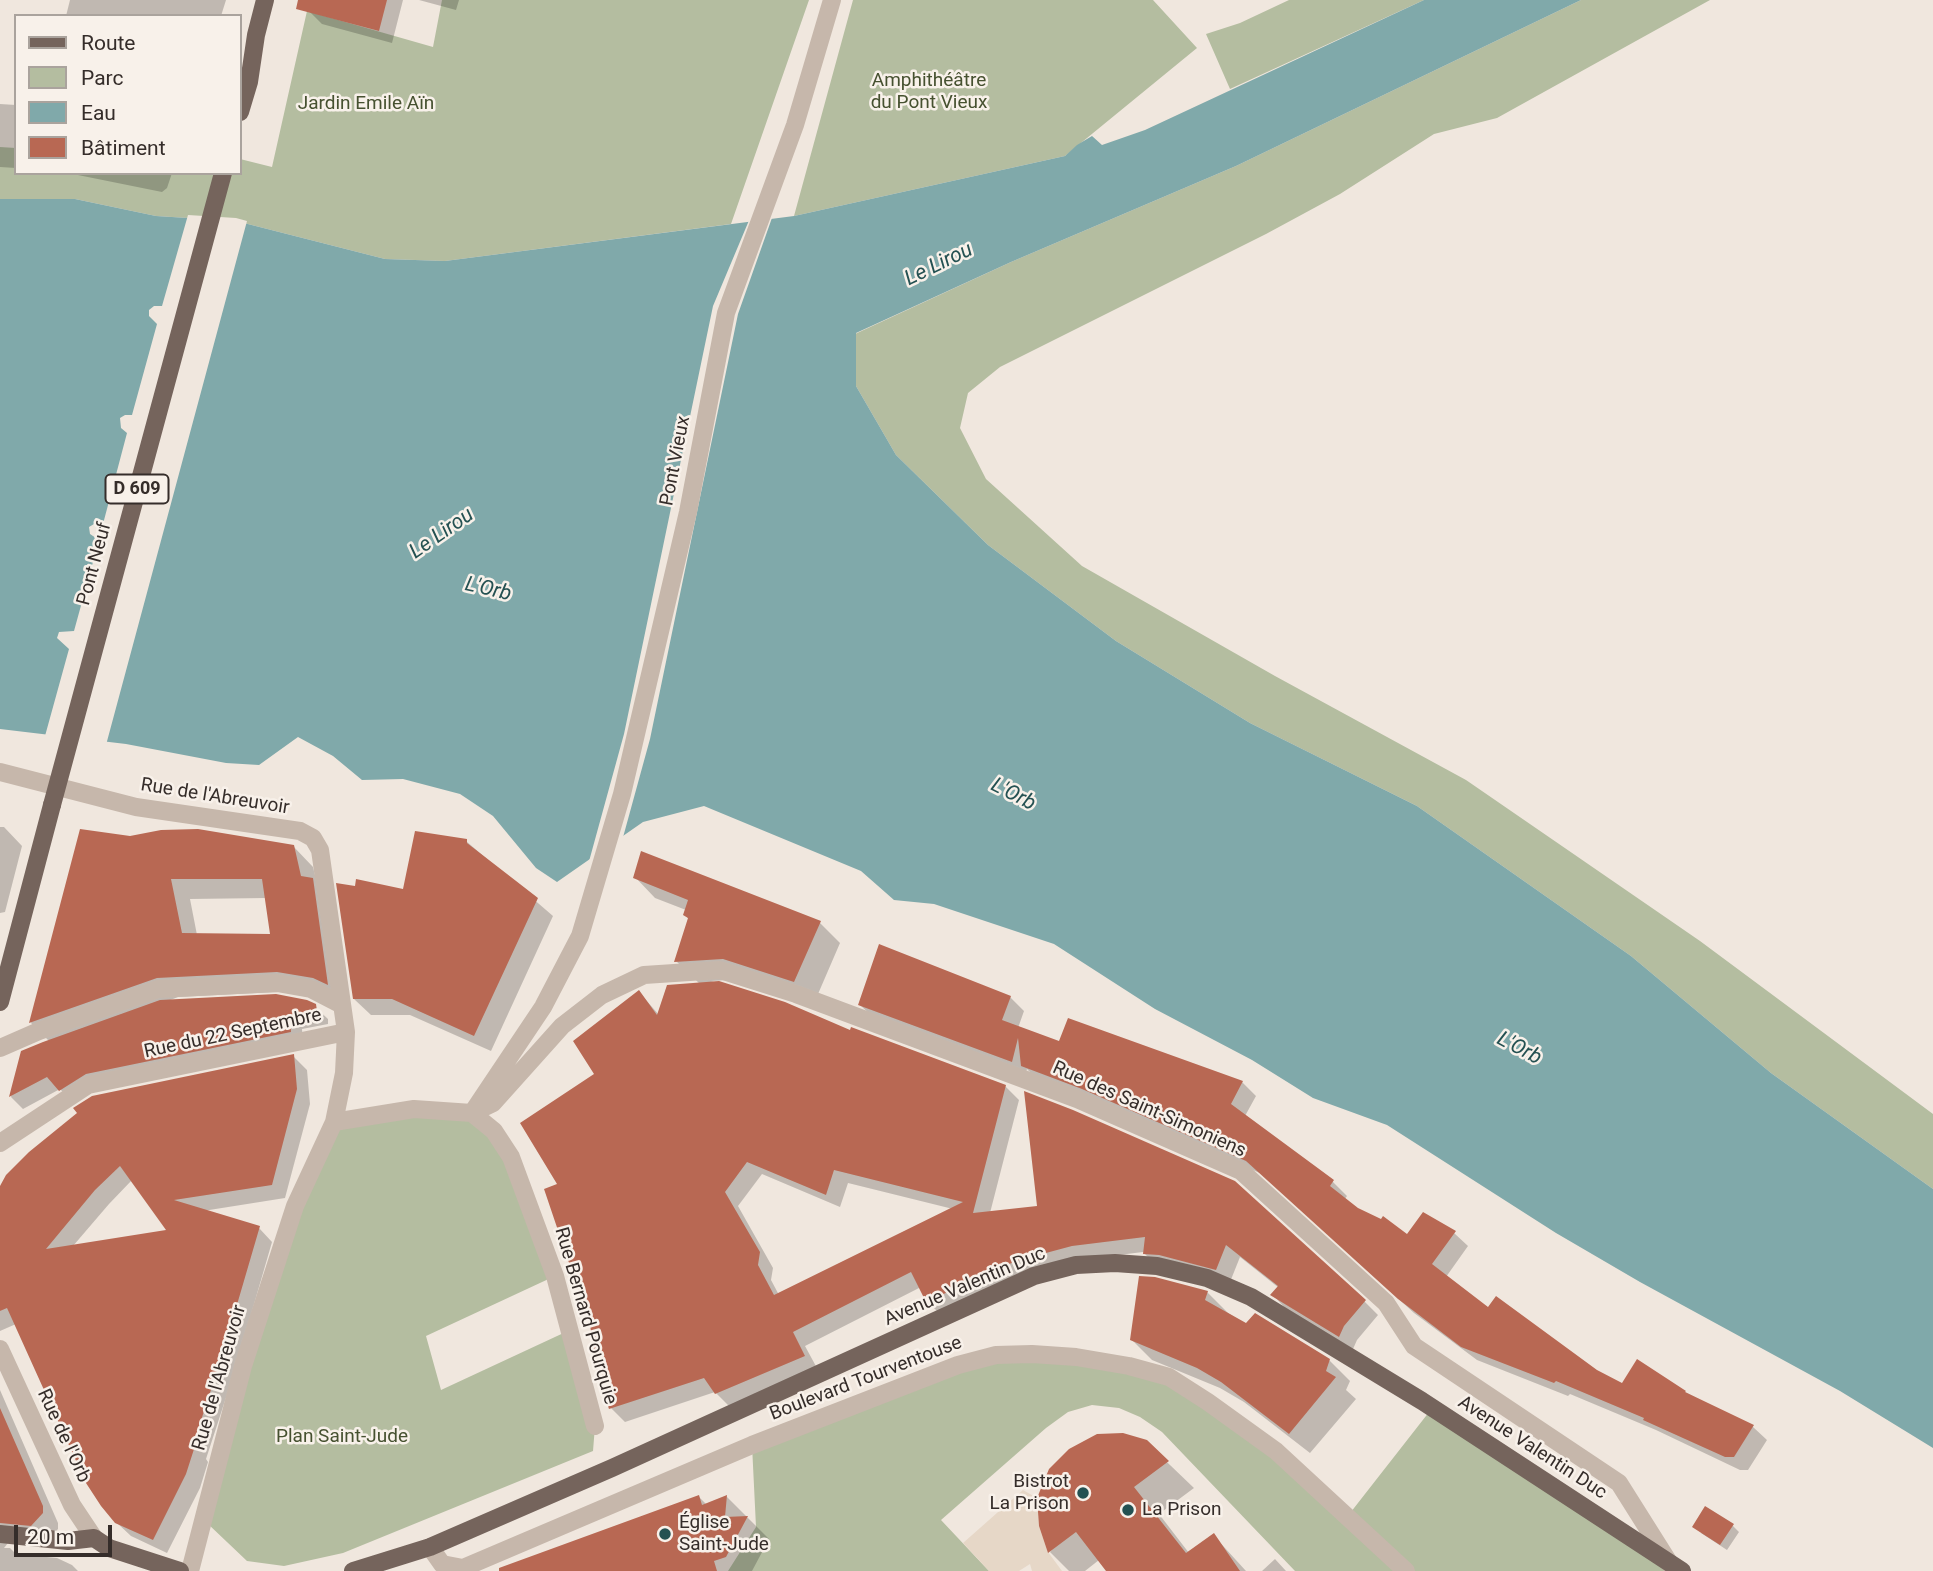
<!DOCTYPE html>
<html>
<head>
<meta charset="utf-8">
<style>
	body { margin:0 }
	#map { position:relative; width:1933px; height:1571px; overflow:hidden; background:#f0e7de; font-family:Roboto,sans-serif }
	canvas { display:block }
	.legend { position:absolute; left:14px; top:14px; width:228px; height:161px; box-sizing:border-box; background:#f8f1ea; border:2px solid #aaa39d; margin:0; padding:9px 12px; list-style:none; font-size:21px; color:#352d2a }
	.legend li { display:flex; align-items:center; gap:14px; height:35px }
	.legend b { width:35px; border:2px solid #aaa39d }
	.scale { position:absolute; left:14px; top:1525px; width:98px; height:32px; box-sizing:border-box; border:4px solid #352d2a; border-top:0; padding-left:9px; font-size:21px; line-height:24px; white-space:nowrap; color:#352d2a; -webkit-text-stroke:5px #f8f1ea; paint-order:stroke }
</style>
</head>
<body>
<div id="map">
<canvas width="1933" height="1571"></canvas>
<ul class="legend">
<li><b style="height:9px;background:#75645c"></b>Route</li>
<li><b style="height:19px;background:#b4bda0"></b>Parc</li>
<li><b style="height:19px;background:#80a9aa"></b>Eau</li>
<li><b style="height:19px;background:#b86853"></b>Bâtiment</li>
</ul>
<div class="scale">20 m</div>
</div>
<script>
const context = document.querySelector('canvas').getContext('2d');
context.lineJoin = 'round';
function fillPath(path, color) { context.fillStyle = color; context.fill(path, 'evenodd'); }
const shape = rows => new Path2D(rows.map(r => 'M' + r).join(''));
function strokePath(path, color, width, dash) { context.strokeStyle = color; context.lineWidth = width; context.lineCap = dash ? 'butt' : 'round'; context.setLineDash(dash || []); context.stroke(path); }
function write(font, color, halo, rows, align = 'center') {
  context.font = font + ' Roboto,sans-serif'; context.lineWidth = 5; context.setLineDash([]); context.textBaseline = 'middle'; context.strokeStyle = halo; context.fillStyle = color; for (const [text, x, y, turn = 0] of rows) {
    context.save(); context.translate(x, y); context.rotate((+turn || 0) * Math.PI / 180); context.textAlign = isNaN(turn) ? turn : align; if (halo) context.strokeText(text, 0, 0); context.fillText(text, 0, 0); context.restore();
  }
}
fillPath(shape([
	[442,0,809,0,731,224,445,261,385,259,236,221,156,216,75,199,0,199,0,147,16,148,16,173,240,173,240,159,272,167,307,11,433,47],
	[853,0,1153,0,1197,48,1065,156,794,216],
	[1289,0,1424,0,1230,89,1206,34,1240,23],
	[1581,0,1710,0,1497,118,1434,134,1340,194,1266,234,1000,367,968,393,960,428,986,479,1082,566,1275,676,1466,780,1700,941,1933,1114,1933,1189,1771,1073,1631,956,1417,806,1250,723,1116,641,988,545,896,455,856,386,855,334,1011,262,1236,166],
	[472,1113,494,1131,555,1276,426,1336,441,1390,570,1330,595,1426,593,1451,343,1553,284,1566,247,1561,207,1523,279,1250,334,1122],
	[996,1355,1169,1377,1347,1517,1433,1407,1682,1571,1295,1571,1162,1432,1140,1417,1119,1408,1092,1405,1068,1412,1046,1428,941,1520,989,1571,728,1571,756,1527,752,1445]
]), '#b4bda0');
fillPath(shape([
	[1023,1490,1037,1498,1039,1526,1048,1552,1062,1571,1032,1571,1030,1564,1019,1571,989,1571,963,1543]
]), '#e6d7c7');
fillPath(shape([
	[1424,0,1581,0,1236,166,1011,262,856,333,856,386,896,455,988,545,1116,641,1250,723,1417,806,1631,956,1771,1073,1933,1189,1933,1448,1840,1391,1640,1282,1556,1233,1387,1125,1313,1098,1252,1060,1155,1009,1054,944,934,904,894,900,861,871,704,806,643,822,557,882,536,868,493,816,460,794,403,779,362,780,333,756,298,737,259,765,226,763,126,744,0,729,0,199,75,199,156,216,236,221,385,259,445,261,794,216,1065,156,1077,145,1092,136,1102,145,1145,130]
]), '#80a9aa');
fillPath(shape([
	[188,215,236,218,247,221,106,745,45,736,69,649,57,638,59,632,74,631,99,540,90,534,89,527,94,524,103,524,127,433,121,428,120,418,125,415,132,415,157,324,149,316,149,310,154,306,162,306],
	[773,215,738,314,650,739,622,841,588,865,624,734,713,306,750,218]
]), '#f0e7de');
fillPath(shape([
	[70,0,226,0,221,16,66,16],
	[311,0,403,0,392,43,322,24,309,11],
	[419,0,459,0,456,10],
	[0,104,16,105,16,168,0,167],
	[68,173,172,173,167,188,162,192],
	[0,827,4,827,22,846,5,912,0,913],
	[82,831,130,837,293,846,313,867,347,1003,298,991,178,997,168,1001,314,1006,328,1019,328,1024,302,1029,303,1044,99,1086,73,1102,60,1089,23,1109,11,1097,23,1052,50,1042,31,1023],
	[267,898,272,935,197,935,190,899],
	[466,841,553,916,491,1051,410,1015,371,1015,354,999,404,891],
	[635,877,820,923,840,943,815,1001,745,979,711,981,784,1004,851,1032,1005,1086,1019,1100,990,1213,1039,1208,1026,1094,1364,1301,1378,1315,1357,1340,1353,1349,1286,1309,1273,1295,1279,1288,1240,1257,1230,1282,1158,1267,1143,1252,1086,1259,941,1315,927,1301,921,1287,805,1346,818,1370,730,1407,715,1392,625,1422,611,1408,559,1185,596,1074,639,992,659,1015,700,984,676,961,690,920,685,915,686,910,655,898],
	[762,1174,840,1207,848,1183,953,1209,779,1295,771,1280,773,1268,738,1206],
	[1010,997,1024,1011,1018,1028,1060,1043,1069,1020,1242,1082,1256,1096,1245,1116,1333,1182,1347,1196,1345,1199,1357,1209,1407,1237,1454,1233,1468,1246,1446,1277,1489,1309,1623,1386,1685,1392,1753,1427,1767,1440,1748,1470,1740,1470,1656,1430,1570,1394,1568,1396,1477,1360,1414,1313,1262,1174,1097,1102,1037,1079,1027,1069,1025,1075,874,1018,860,1005],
	[293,1056,307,1070,310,1104,285,1198,203,1211,259,1228,272,1242,235,1370,206,1459,208,1462,200,1488,167,1553,131,1536,116,1522,16,1324,0,1331,0,1189],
	[132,1180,169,1231,73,1246,109,1204],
	[1207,1292,1228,1313,1247,1325,1329,1360,1350,1381,1346,1390,1356,1399,1310,1453,1244,1402,1220,1388,1152,1360,1131,1339],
	[0,1390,58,1523,58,1529,47,1541,12,1538,4,1548,10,1548,16,1554,57,1558,72,1565,78,1571,0,1571],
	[1146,1442,1194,1488,1159,1514,1189,1553,1214,1536,1246,1571,1108,1571,1099,1560,1085,1571,1069,1571,1050,1552],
	[699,1497,707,1505,727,1497,769,1539,752,1571,523,1571],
	[1733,1526,1739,1532,1727,1550,1701,1533],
	[1275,1559,1286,1571,1262,1571]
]), '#0003');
fillPath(shape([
	[298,0,387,0,379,31,296,9],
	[80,829,130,836,161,830,198,829,294,845,301,876,313,878,328,985,313,978,277,972,157,978,29,1023],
	[171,879,262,879,270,934,182,933],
	[415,831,467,839,467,843,538,898,474,1036,392,999,353,999,336,883,355,886,356,879,403,889],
	[641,851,821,921,794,982,723,959,674,962,688,918,683,915,688,900,633,878],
	[879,944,1011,996,1002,1020,1059,1041,1068,1018,1243,1081,1231,1104,1334,1180,1330,1186,1358,1208,1381,1219,1383,1216,1407,1234,1423,1212,1456,1231,1432,1264,1488,1307,1496,1296,1597,1370,1622,1383,1637,1359,1686,1391,1685,1392,1754,1425,1734,1457,1725,1457,1643,1420,1644,1418,1556,1381,1554,1383,1461,1347,1398,1299,1246,1161,1082,1089,1021,1066,1018,1038,1012,1062,858,1005],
	[719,981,785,1002,850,1030,851,1027,1006,1085,973,1213,1037,1206,1024,1091,1073,1110,1235,1181,1366,1300,1344,1326,1339,1337,1270,1295,1278,1286,1226,1245,1216,1270,1159,1255,1143,1254,1145,1237,1072,1246,1016,1261,926,1302,911,1272,793,1332,805,1356,715,1394,704,1378,609,1409,598,1378,590,1325,544,1189,557,1184,520,1123,594,1074,573,1041,639,990,657,1015,667,985],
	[747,1162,826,1195,834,1170,963,1202,774,1295,758,1265,760,1252,725,1192],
	[276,994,307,1000,316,1004,317,1011,290,1016,291,1032,86,1074,59,1091,47,1077,9,1097,21,1051,43,1042,160,1000],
	[294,1054,297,1089,272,1185,174,1200,260,1226,222,1356,193,1445,195,1446,186,1474,153,1540,115,1523,101,1506,86,1483,7,1308,0,1311,0,1186,6,1175,29,1152,77,1113,73,1108,92,1096],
	[120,1166,166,1230,46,1249,95,1190],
	[1139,1276,1155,1277,1208,1291,1205,1300,1246,1323,1255,1313,1330,1359,1326,1371,1336,1377,1289,1434,1221,1382,1197,1368,1130,1340],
	[0,1408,43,1506,43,1513,31,1526,0,1523],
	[1123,1433,1147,1440,1169,1461,1134,1487,1186,1553,1214,1533,1240,1571,1106,1571,1076,1532,1048,1553,1039,1526,1037,1498,1049,1469,1069,1449,1097,1434],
	[699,1495,702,1505,727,1495,725,1517,748,1516,726,1557,714,1561,717,1571,499,1571,499,1568],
	[1705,1506,1734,1524,1720,1545,1692,1527]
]), '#b86853');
strokePath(shape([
	[0,772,136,807,300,831,313,838,320,850,346,1032,344,1073,334,1122,295,1206,243,1366,190,1571],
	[0,1048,39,1031,158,989,277,983,311,989,340,1004],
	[472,1113,543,1007,580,936,622,794,688,512,726,313,795,125,832,0],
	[472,1113,494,1131,511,1157,555,1276,595,1426],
	[334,1122,414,1109,472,1113,493,1103,562,1026,602,995,644,975,720,970,796,994,1077,1099,1241,1171,1386,1303,1414,1346,1619,1483,1670,1564],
	[0,1143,88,1085,346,1032],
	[0,1349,72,1505,94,1538],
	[430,1547,442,1564,463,1568,752,1445,958,1365,996,1355,1032,1354,1076,1357,1129,1366,1169,1377,1208,1402,1276,1451,1406,1571]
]), '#c6b7ab', 18);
strokePath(shape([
	[240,112,249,82,256,35,265,0],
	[0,1002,52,805],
	[0,1534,68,1541,94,1538,109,1548,180,1571],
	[353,1571,430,1547,612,1468,1034,1276,1076,1265,1115,1263,1157,1266,1207,1278,1251,1297,1422,1401,1682,1571]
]), '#75645c', 18);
strokePath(shape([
	[52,805,223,173]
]), '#75645c', 18);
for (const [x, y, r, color] of [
	[1083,1493,7,"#245152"],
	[1128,1510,7,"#245152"],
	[665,1534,7,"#245152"]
]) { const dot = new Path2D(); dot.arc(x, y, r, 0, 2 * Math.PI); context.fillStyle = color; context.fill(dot); strokePath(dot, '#f8f1ea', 2.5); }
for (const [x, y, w] of [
	[137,489,63]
]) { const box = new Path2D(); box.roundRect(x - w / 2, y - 14.5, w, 29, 5); context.fillStyle = '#f8f1ea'; context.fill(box); strokePath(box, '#352d2a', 2); }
write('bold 18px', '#352d2a', null, [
	["D 609",137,489]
]);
write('19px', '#465130', '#f8f1ea', [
	["Amphithéâtre",929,81],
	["du Pont Vieux",929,103],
	["Jardin Emile Aïn",366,104],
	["Plan Saint-Jude",342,1437]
]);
write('19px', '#352d2a', '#f8f1ea', [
	["Pont Vieux",676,461,-79],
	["Pont Neuf",95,564,-75],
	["Rue de l'Abreuvoir",215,797,9],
	["Rue du 22 Septembre",233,1034,-12],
	["Rue des Saint-Simoniens",1149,1110,24],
	["Avenue Valentin Duc",965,1287,-23],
	["Rue Bernard Pourquie",585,1316,74],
	["Rue de l'Abreuvoir",220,1378,-74],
	["Boulevard Tourventouse",866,1379,-21],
	["Rue de l'Orb",63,1436,65],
	["Avenue Valentin Duc",1532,1448,33]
]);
write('19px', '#352d2a', '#f8f1ea', [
	["Bistrot",1069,1482,"right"],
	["La Prison",1069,1504,"right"],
	["La Prison",1142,1510],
	["Église",679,1523],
	["Saint-Jude",679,1545]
], 'left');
write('italic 21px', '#245152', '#f8f1ea', [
	["Le Lirou",939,265,-26],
	["Le Lirou",442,534,-35],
	["L'Orb",488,590,13],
	["L'Orb",1013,795,27],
	["L'Orb",1519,1049,28]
]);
</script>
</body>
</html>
